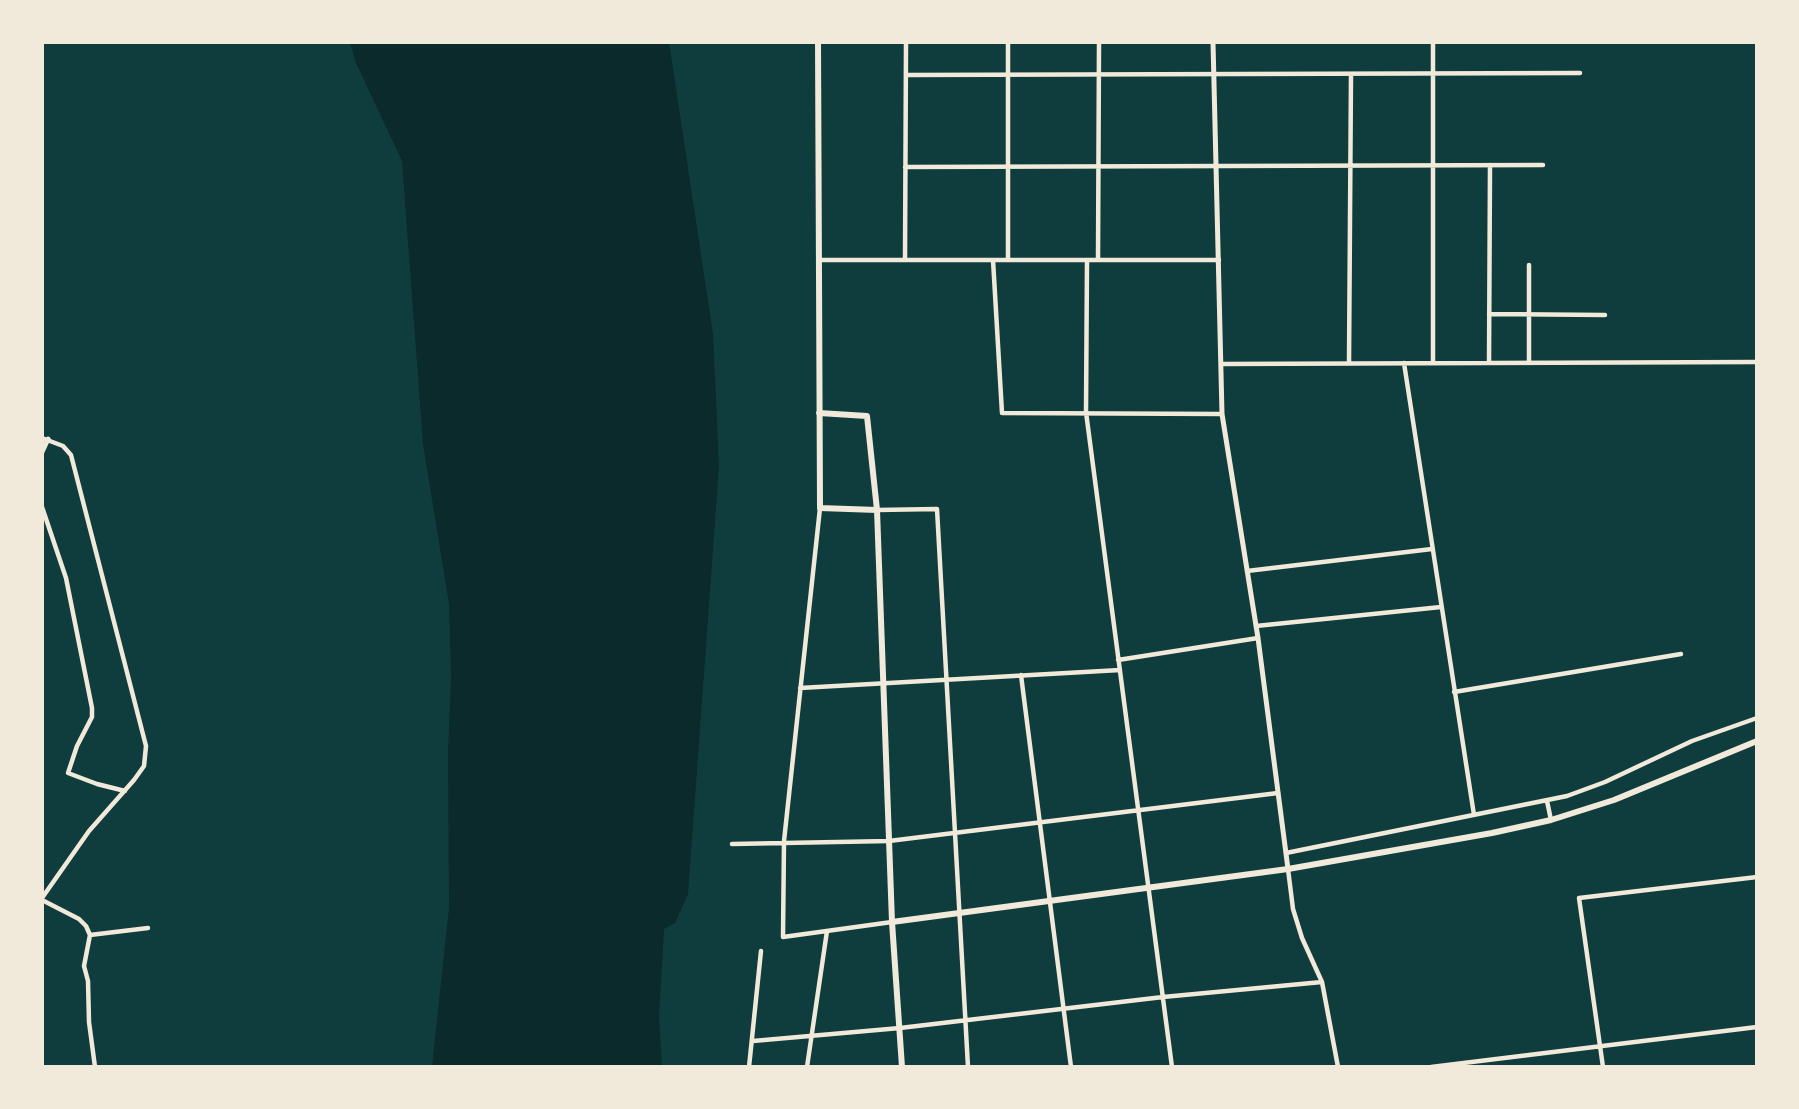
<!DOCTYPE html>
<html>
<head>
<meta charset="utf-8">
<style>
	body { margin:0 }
	#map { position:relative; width:1799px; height:1109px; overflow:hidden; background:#0f3d3e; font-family:Mulish,sans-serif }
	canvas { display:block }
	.frame { position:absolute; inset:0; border:44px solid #f1e9da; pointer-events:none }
</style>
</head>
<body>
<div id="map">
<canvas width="1799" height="1109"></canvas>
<div class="frame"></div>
</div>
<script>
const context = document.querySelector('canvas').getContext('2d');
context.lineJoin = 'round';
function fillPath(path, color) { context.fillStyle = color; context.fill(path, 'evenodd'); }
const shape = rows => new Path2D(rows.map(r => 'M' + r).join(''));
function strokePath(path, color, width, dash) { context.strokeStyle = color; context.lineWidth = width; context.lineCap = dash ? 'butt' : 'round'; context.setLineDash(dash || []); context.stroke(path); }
fillPath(shape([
	[350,42,669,42,713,334,719,466,688,894,675,923,664,929,659,1017,662,1067,432,1067,449,908,448,752,451,678,449,604,423,444,402,161,356,63]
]), '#0a2a2b');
strokePath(shape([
	[1008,42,1008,260],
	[906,75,1580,73],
	[905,167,1543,165],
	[819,260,1219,260],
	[905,260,906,42],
	[993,260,1002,413,1222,414],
	[1087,260,1086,412,1172,1067],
	[1098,260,1099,42],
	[1529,265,1529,363],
	[1489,314,1605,315],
	[1349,363,1351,74],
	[1404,363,1474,815],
	[1433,363,1433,42],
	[1489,363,1490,165],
	[1221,364,1757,362],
	[42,438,63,446,71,455,146,746,144,766,134,780,89,831,42,898],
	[42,507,66,578,92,708,92,717,77,746,68,773,97,784,125,791],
	[820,508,784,841,783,937,892,922],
	[877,510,937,509,968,1067],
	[1247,571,1432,549],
	[1256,626,1441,607],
	[1118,660,1258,638],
	[1021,675,1071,1067],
	[800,688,1120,670],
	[1454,692,1681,654],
	[1547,801,1551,820],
	[732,844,889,841,1278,793],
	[1286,853,1567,796,1605,782,1692,741,1757,718],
	[1288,869,1293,909,1302,938,1322,982,1338,1067],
	[42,900,79,919,86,926,90,935,84,966,88,981,89,1022,95,1067],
	[90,935,148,928],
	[753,1041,900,1028,1163,997,1322,982],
	[749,1067,761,951],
	[807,1067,827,931],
	[1431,1067,1757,1027],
	[1603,1067,1579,898,1757,877]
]), '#f1e9da', 4.5);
strokePath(shape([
	[1213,42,1222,414,1258,638,1288,869],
	[42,452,48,439]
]), '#f1e9da', 5);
strokePath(shape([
	[818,42,820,508,877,510,892,922,902,1067],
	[819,413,867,416,877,510]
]), '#f1e9da', 6);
strokePath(shape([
	[892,922,1288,869,1492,833,1551,820,1614,800,1757,741]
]), '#f1e9da', 6);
</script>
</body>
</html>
